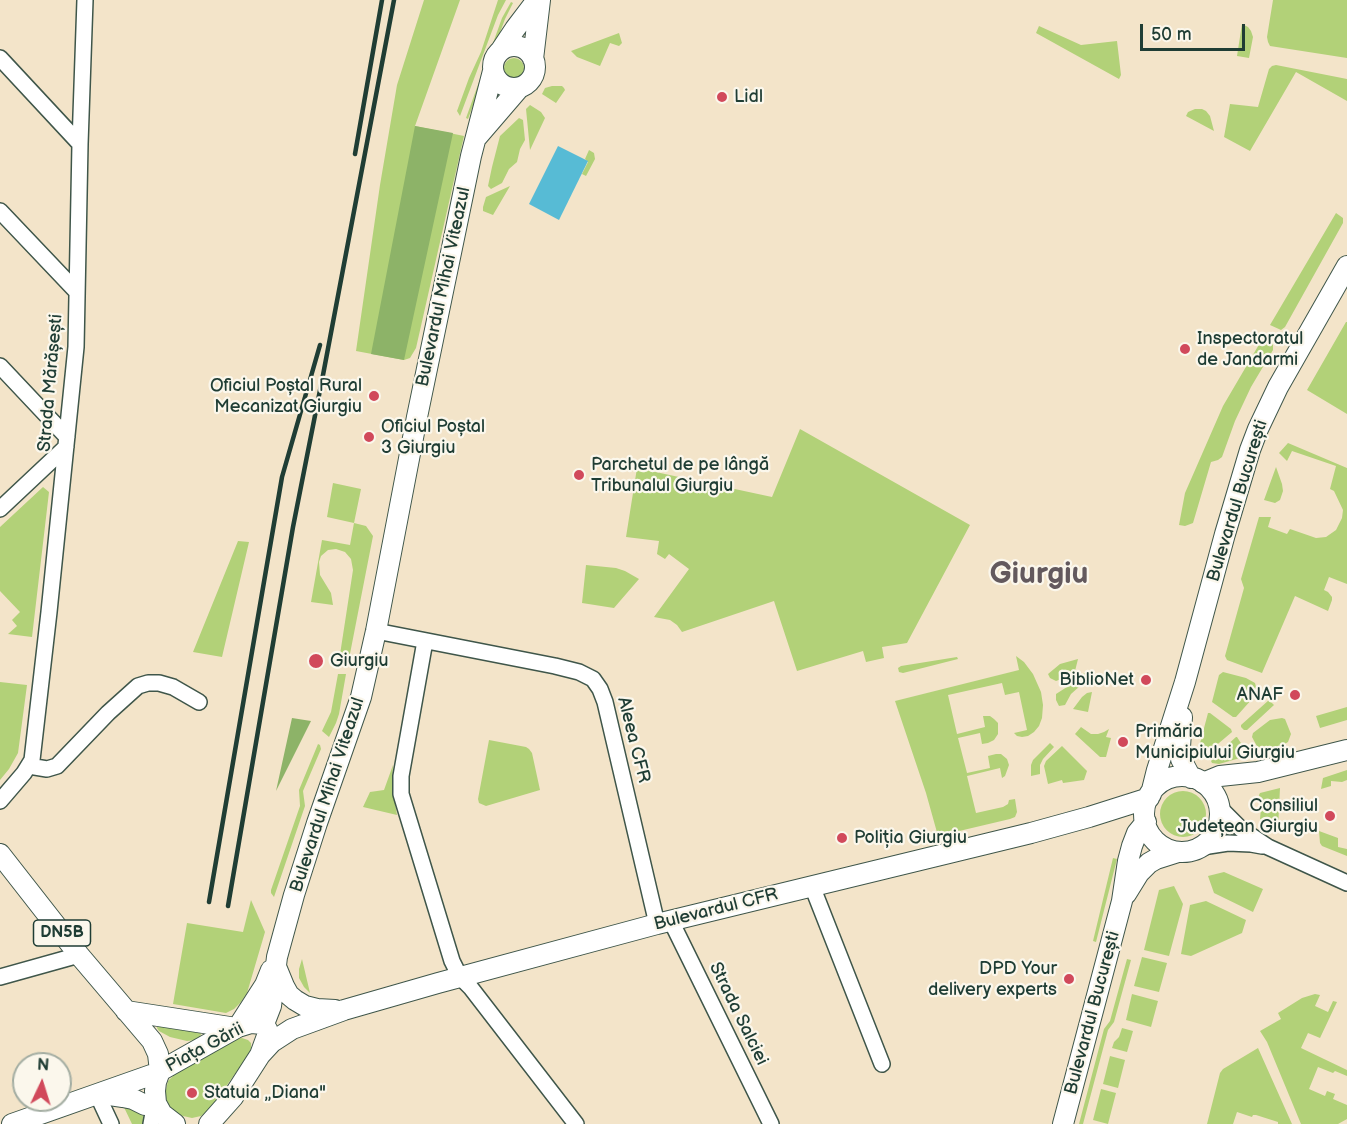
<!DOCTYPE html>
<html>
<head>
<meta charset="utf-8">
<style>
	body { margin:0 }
	#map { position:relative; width:1347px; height:1124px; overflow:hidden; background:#f3e4c9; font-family:"Balsamiq Sans",sans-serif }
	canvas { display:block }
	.north { position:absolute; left:12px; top:1052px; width:60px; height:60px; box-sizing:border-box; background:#fbf7ec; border:2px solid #a3ada2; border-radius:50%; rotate:4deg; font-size:16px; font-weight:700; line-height:24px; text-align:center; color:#1f3d34 }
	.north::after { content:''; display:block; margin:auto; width:21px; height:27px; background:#d1495b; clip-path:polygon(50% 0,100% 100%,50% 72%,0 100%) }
	.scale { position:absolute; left:1140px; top:24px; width:105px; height:27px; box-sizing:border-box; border:3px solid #1f3d34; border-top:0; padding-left:8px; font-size:18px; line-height:21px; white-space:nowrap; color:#1f3d34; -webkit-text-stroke:4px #fbf7ec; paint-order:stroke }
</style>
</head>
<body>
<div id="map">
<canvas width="1347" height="1124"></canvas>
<div class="north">N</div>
<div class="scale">50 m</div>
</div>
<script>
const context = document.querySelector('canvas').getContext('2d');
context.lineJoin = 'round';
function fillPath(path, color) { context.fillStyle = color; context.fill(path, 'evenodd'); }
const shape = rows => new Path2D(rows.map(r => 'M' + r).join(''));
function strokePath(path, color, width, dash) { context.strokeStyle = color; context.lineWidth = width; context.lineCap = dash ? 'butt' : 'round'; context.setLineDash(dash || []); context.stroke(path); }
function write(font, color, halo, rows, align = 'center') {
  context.font = font + ' "Balsamiq Sans",sans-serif'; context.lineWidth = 4.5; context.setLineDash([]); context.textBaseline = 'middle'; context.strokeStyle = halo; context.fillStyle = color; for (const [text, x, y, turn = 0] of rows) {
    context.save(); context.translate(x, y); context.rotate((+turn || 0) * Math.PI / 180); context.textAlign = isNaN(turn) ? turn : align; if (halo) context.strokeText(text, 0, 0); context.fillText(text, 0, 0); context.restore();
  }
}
fillPath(shape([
	[424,0,460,0,415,126,464,136,416,348,410,358,404,360,356,351,380,185,397,85],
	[498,0,506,0,498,15,460,116,457,111,469,78,481,52],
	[1273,0,1347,0,1347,58,1270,46,1268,42,1267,37],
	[511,2,513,3,505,19,468,119,466,118,502,18],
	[1242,24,1248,27,1251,31,1253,37,1249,58,1237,56],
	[1039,26,1081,45,1117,41,1121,75,1119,79,1036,33],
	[619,33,622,43,619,46,610,43,600,66,577,57,571,51],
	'504 68a10 10 0 1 1 20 0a10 10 0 1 1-20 0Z',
	[1276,65,1347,79,1347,101,1296,72,1250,151,1224,137,1230,104,1258,107,1269,69,1272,66],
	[552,86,562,86,564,88,565,90,556,103,542,94,545,88],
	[530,105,541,112,545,118,530,150,526,109],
	[1195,109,1202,109,1206,111,1210,116,1214,131,1186,116,1188,112],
	[519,118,523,120,525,140,520,149,517,162,509,169,502,183,491,189,488,186,492,167,500,136],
	[589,150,594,153,595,159,586,176,582,174,588,162,585,159],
	[510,186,493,215,483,211,483,207,486,197],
	[1336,213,1343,218,1343,223,1285,327,1281,330,1270,325],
	[1346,322,1347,322,1347,414,1307,390],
	[1264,336,1271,341,1273,345,1273,350,1251,387,1235,421,1222,457,1218,460,1211,462,1193,523,1185,526,1179,525,1185,493,1223,406],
	[800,429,970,525,907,643,882,647,884,658,866,662,863,651,797,671,774,601,682,632,677,625,670,620,654,617,689,569,669,554,665,559,657,554,659,541,626,537,637,468,772,497],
	[1288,443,1347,468,1347,584,1329,577,1324,590,1328,592,1332,597,1332,600,1328,611,1295,596,1262,673,1227,660,1225,656,1244,588,1241,579,1259,517,1271,517,1268,527,1287,534,1290,529,1316,538,1326,537,1336,530,1342,518,1343,510,1334,491,1330,489,1336,466,1292,451,1287,461,1279,453],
	[1276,467,1282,484,1283,491,1280,500,1275,503,1264,500],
	[333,483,361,489,354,523,366,526,373,536,348,664,339,661,353,570,351,559,345,552,336,549,328,550,321,556,319,562,320,575,331,593,333,605,311,602,322,540,350,545,354,523,327,517],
	[43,487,49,492,32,637,8,634,17,626,12,620,20,612,0,591,0,527],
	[238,541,249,542,222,657,193,652],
	[586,565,616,568,625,571,639,579,614,608,582,603],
	[1016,656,1024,662,1033,674,1041,692,1043,705,1042,718,1039,726,1034,732,1028,736,1022,737,1017,736,1014,733,1027,730,1019,692,1005,695,1002,683,948,695,957,734,985,727,983,716,990,716,994,719,998,723,998,734,994,740,988,743,982,744,980,733,958,738,967,773,990,768,988,756,996,754,1001,754,1007,759,1009,765,1005,776,1002,778,1000,768,967,776,976,813,1003,807,1008,804,1009,800,1015,799,1017,812,1015,817,1010,819,938,836,926,793,895,701,1019,670],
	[957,657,958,659,903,673,899,672,898,668,901,666],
	[1078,659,1075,671,1072,675,1056,681,1050,678,1048,674,1060,664],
	[1223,672,1246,678,1255,683,1256,687,1252,699,1236,717,1233,717,1212,702,1219,675],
	[1084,673,1095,676,1094,683,1080,686,1071,694,1065,705,1059,706,1056,700,1056,694,1081,678],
	[338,674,346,674,339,714,336,723,329,737,322,731,331,712],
	[0,682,27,685,18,753,9,769,0,780],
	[1092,692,1088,712,1073,709,1082,697,1087,693],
	[1269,700,1274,705,1247,730,1244,730,1241,727,1241,725],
	[1347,707,1347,720,1320,728,1316,716],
	[1208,713,1210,713,1231,729,1232,732,1206,754,1203,755,1200,752,1199,747],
	[1282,718,1285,719,1291,734,1288,742,1283,745,1263,752,1259,750,1252,737,1253,733,1270,720],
	[1081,727,1091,734,1098,734,1104,732,1109,729,1106,737,1111,738,1106,757,1100,757,1075,734],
	[1236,737,1237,737,1248,754,1247,756,1219,764,1212,763,1211,761,1213,758],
	[489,740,526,747,529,749,532,753,540,790,486,806,479,803,478,799],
	[1050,743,1054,747,1043,759,1040,765,1040,774,1031,776,1031,765,1033,760],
	[318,744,320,745,321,749,303,791,305,806,274,897,271,893,271,890,300,806,299,790],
	[1062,746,1087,771,1084,780,1063,783,1062,780,1048,784,1044,766,1046,761],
	[393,765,392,785,397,815,363,807,370,792,384,790],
	[1347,770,1347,780,1342,782,1331,781,1331,786,1321,789,1323,778],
	[1280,788,1278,828,1260,819,1261,808,1259,795,1260,793],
	'1160 814a23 23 0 1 1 46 0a23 23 0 1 1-46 0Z',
	[1319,831,1338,838,1338,847,1347,849,1347,856,1322,846,1320,843],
	[1113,858,1117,859,1096,942,1093,941],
	[1224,872,1263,889,1253,912,1214,893,1208,876],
	[1174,886,1183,904,1169,956,1144,950,1159,890],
	[251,900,265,932,247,993,241,1002,234,1009,226,1013,173,1004,187,923,243,932],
	[1206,901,1246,920,1242,933,1191,956,1181,954,1190,905],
	[1142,957,1167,963,1159,992,1134,986],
	[302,959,310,993,304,987,299,978,299,969],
	[1127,959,1131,960,1114,1022,1108,1030,1083,1124,1079,1124,1104,1029,1110,1021],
	[1132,994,1158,1001,1151,1027,1126,1020],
	[1315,994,1320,995,1315,1006,1328,1012,1333,1001,1337,1002,1320,1038,1308,1033,1301,1048,1347,1070,1347,1076,1335,1071,1333,1073,1318,1067,1309,1089,1325,1096,1327,1091,1335,1094,1333,1099,1347,1105,1347,1119,1338,1124,1301,1124,1267,1042,1260,1031,1281,1019,1278,1013,1302,998],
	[158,1024,199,1031,201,1034,200,1037,195,1040,187,1041,170,1037,159,1031,157,1028],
	[1122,1028,1133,1031,1127,1052,1112,1048,1114,1042,1119,1037],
	[242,1038,248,1040,251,1043,251,1048,249,1054,210,1109,201,1116,192,1118,183,1116,175,1113,169,1106,166,1098,166,1090,168,1081,175,1074,236,1039],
	[1258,1048,1292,1124,1278,1124,1278,1122,1256,1115,1253,1115,1252,1117,1237,1112,1233,1124,1207,1124,1220,1073,1223,1069],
	[1110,1056,1125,1060,1118,1088,1103,1084],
	[1101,1089,1116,1093,1108,1124,1093,1120],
	[121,1101,142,1113,146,1124,132,1124]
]), '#b2d178');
fillPath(shape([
	[415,126,453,133,404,360,371,354],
	[292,718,311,721,276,791]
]), '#8db368');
fillPath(shape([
	[558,146,588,161,559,220,529,204]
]), '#57bbd5');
const minor = shape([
	[0,58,80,144],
	[0,211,77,292],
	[0,366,67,437],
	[0,509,66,447],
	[376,631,555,666,579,672,593,679,600,689,605,702,657,924],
	[425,641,401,776,401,794,452,961,460,977,471,988,576,1124],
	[29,766,47,769,57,766,108,713,138,686,148,683,159,683,173,687,199,702],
	[0,801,24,773,32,760,49,612,76,347,80,144,85,0],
	[1219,807,1241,829,1268,847,1347,883],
	[1202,847,1228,843,1251,844,1262,846],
	[812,886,882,1064],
	[671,921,771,1124],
	[0,977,79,955],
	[97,1094,111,1124],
	[151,1124,153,1113,157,1107]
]);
const major = shape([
	'493 67a21 21 0 1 1 42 0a21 21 0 1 1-42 0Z',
	[501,50,515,29,537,0],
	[533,59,540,0],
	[477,137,520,87],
	[1182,717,1180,747,1181,759,1191,778],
	'1144 814a38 38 0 1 1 76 0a38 38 0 1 1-76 0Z',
	[1203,783,1220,776,1258,772,1347,750],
	[1151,794,1157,770,1185,682,1225,534,1250,450,1258,429,1278,387,1347,266],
	[0,854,79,955,152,1041,158,1054,160,1071],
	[1126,894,1139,873,1149,863,1156,859,1178,852],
	[277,969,284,986,289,995,295,1000,305,1006,317,1009,335,1010],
	[126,1011,236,1028],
	[264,1024,271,1006,277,957,294,895,317,823,361,697,376,631,417,417,471,156,493,71],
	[238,1027,265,985,271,970],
	[260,1055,272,1042,292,1029,344,1010,438,983,657,924,1031,833,1089,817,1149,798],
	[103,1094,123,1097,133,1099,145,1105,157,1105],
	[12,1124,151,1075,158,1074],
	[175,1124,162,1114,156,1103,155,1091,156,1082,160,1071,238,1027,251,1023,263,1024,267,1029,267,1036,260,1055,233,1097,209,1124],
	[1063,1124,1122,901,1128,861,1132,846,1137,833,1146,822]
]);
strokePath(minor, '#3f564a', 18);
strokePath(major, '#3f564a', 22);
strokePath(minor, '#fff', 15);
strokePath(major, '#fff', 20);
strokePath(shape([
	[355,154,382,0],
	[209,902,282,477,320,345],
	[228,906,293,527,323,375,394,0]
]), '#1f3d34', 4.5);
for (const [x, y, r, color] of [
	[722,97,6,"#d1495b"],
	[1185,349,6,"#d1495b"],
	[374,396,6,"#d1495b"],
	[369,437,6,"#d1495b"],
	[579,475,6,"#d1495b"],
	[316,661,8,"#d1495b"],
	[1146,680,6,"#d1495b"],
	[1295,695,6,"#d1495b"],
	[1123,742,6,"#d1495b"],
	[1330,816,6,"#d1495b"],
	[842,838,6,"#d1495b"],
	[1069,979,6,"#d1495b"],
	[192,1093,6,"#d1495b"]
]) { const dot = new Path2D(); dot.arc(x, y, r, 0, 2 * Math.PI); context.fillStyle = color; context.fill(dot); strokePath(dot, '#fbf7ec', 2); }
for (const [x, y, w] of [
	[62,933,57]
]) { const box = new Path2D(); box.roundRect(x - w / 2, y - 13, w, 26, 4.5); context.fillStyle = '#fbf7ec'; context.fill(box); strokePath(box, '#1f3d34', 1.5); }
write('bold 16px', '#1f3d34', null, [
	["DN5B",62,933]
]);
write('18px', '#1f3d34', '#fbf7ec', [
	["Lidl",734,97],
	["Inspectoratul",1197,339],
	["de Jandarmi",1197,360],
	["Oficiul Poștal Rural",362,386,"right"],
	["Mecanizat Giurgiu",362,407,"right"],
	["Oficiul Poștal",381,427],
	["3 Giurgiu",381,448],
	["Parchetul de pe lângă",591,465],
	["Tribunalul Giurgiu",591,486],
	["Giurgiu",330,661],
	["BiblioNet",1134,680,"right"],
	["ANAF",1283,695,"right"],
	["Primăria",1135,732],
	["Municipiului Giurgiu",1135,753],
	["Consiliul",1318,806,"right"],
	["Județean Giurgiu",1318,827,"right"],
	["Poliția Giurgiu",854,838],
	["DPD Your",1057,969,"right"],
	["delivery experts",1057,990,"right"],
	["Statuia ,,Diana\"",204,1093]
], 'left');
write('18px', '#1f3d34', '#fbf7ec', [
	["Bulevardul Mihai Viteazul",444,287,-78],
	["Strada Mărășești",51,383,-85],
	["Bulevardul București",1238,501,-73],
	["Aleea CFR",633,740,76],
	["Bulevardul Mihai Viteazul",328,795,-72],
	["Bulevardul CFR",716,910,-14],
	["Bulevardul București",1093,1013,-75],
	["Strada Salciei",738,1014,64],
	["Piața Gării",205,1048,-28]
]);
write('bold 30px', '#63595d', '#fbf7ec', [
	["Giurgiu",1039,575]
]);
</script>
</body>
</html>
